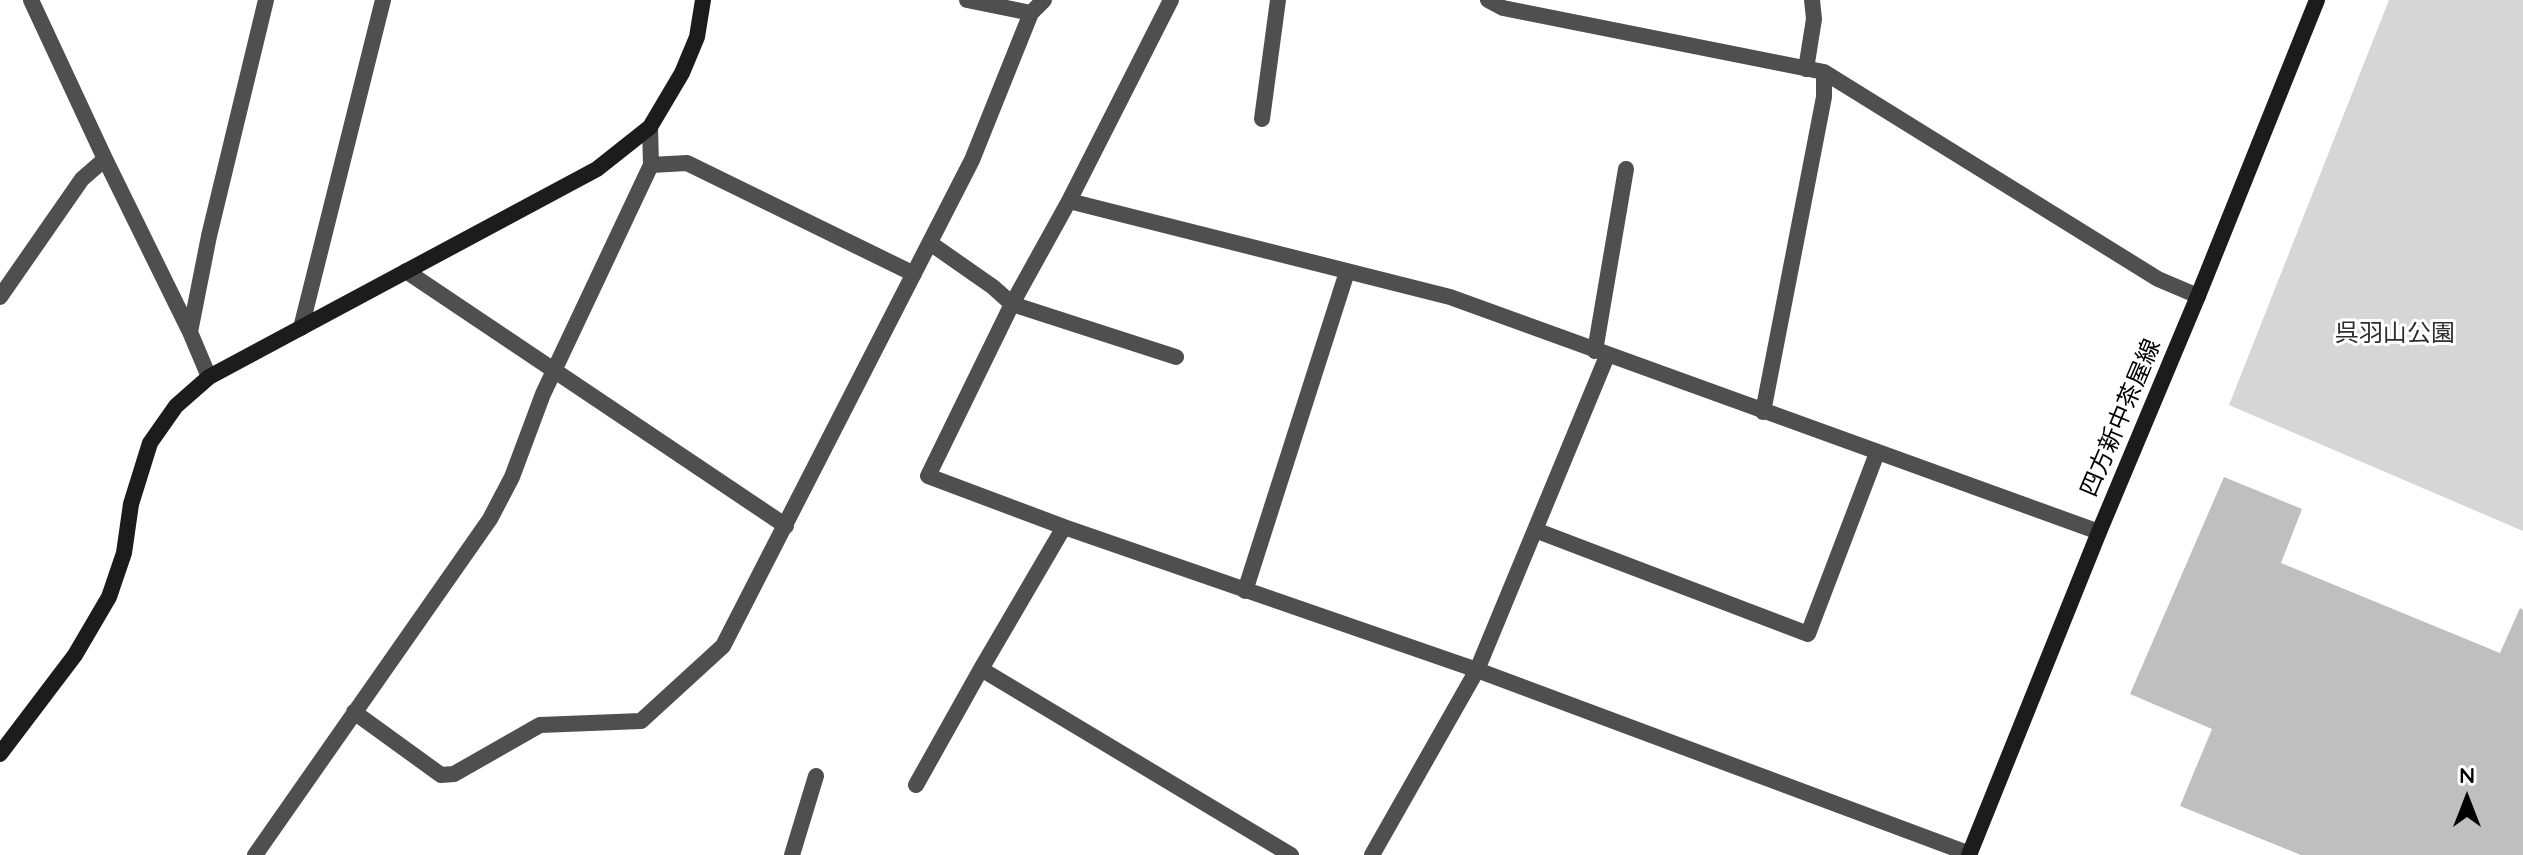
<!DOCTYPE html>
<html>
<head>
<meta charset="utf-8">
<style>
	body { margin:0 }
	#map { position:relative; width:2523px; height:855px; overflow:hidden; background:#fff; font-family:Quicksand,sans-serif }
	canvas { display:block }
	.north { position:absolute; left:2427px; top:759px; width:80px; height:80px; -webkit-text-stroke:6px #fff; paint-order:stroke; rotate:0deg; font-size:22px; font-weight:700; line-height:32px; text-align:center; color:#000 }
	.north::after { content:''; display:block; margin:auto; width:28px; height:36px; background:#000; clip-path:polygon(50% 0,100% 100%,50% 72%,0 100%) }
</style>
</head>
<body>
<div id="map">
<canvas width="2523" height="855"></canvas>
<div class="north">N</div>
</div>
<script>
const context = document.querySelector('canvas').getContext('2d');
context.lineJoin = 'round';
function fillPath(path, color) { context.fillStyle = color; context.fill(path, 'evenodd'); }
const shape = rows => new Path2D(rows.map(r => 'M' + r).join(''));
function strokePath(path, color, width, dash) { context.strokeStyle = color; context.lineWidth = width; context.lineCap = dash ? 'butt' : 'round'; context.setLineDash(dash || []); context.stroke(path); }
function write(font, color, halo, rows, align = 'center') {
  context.font = font + ' Quicksand,"Noto Sans JP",sans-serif'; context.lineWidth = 6; context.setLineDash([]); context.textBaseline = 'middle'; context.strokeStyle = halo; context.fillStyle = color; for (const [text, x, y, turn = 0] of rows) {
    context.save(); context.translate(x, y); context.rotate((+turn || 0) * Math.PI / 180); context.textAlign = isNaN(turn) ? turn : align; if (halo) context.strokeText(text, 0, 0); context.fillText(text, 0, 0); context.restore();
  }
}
fillPath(shape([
	[2389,0,2523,0,2523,531,2229,405]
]), '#d6d6d6');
fillPath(shape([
	[2224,477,2302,509,2281,563,2500,653,2520,608,2523,610,2523,855,2301,855,2180,806,2212,729,2130,694]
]), '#bfbfbf');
strokePath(shape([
	[792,855,816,776]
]), '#4f4f4f', 16);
strokePath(shape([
	[31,0,105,159,190,332,209,377],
	[967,0,1031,13],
	[1171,0,1069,201,1012,304,928,476,1064,527,1477,670,1970,854],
	[1488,0,1503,8,1824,72,2158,279,2198,296],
	[1806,69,1814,19,1812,0],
	[1262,119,1278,0],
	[651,165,687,163,914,274],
	[1069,201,1450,297,2099,532],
	[930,243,993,287,1012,304,1176,357],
	[406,271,786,526],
	[0,297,82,179,105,159],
	[301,328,383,0],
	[190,332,209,236,266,0],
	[1595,351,1626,169],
	[1763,412,1824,97,1824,72],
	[1535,530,1808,634,1877,453],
	[1245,591,1347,272],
	[981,669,1291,855],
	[354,712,441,775,454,774,540,725,641,721,723,646,972,160,1031,13,1044,0],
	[916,785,981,669,1064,527],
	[255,855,490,519,512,477,543,394,651,165,650,127],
	[1372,855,1477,670,1607,356]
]), '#4f4f4f', 16);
strokePath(shape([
	[0,754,75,655,109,597,124,553,131,504,150,443,176,406,209,377,597,169,650,127,682,73,697,37,703,0],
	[1969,855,2099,532,2198,296,2317,0]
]), '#1c1c1c', 16);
write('24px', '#2d2d2d', '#fff', [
	["呉羽山公園",2395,334]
]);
write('24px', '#000', '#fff', [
	["四方新中茶屋線",2121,418,-67]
]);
</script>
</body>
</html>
